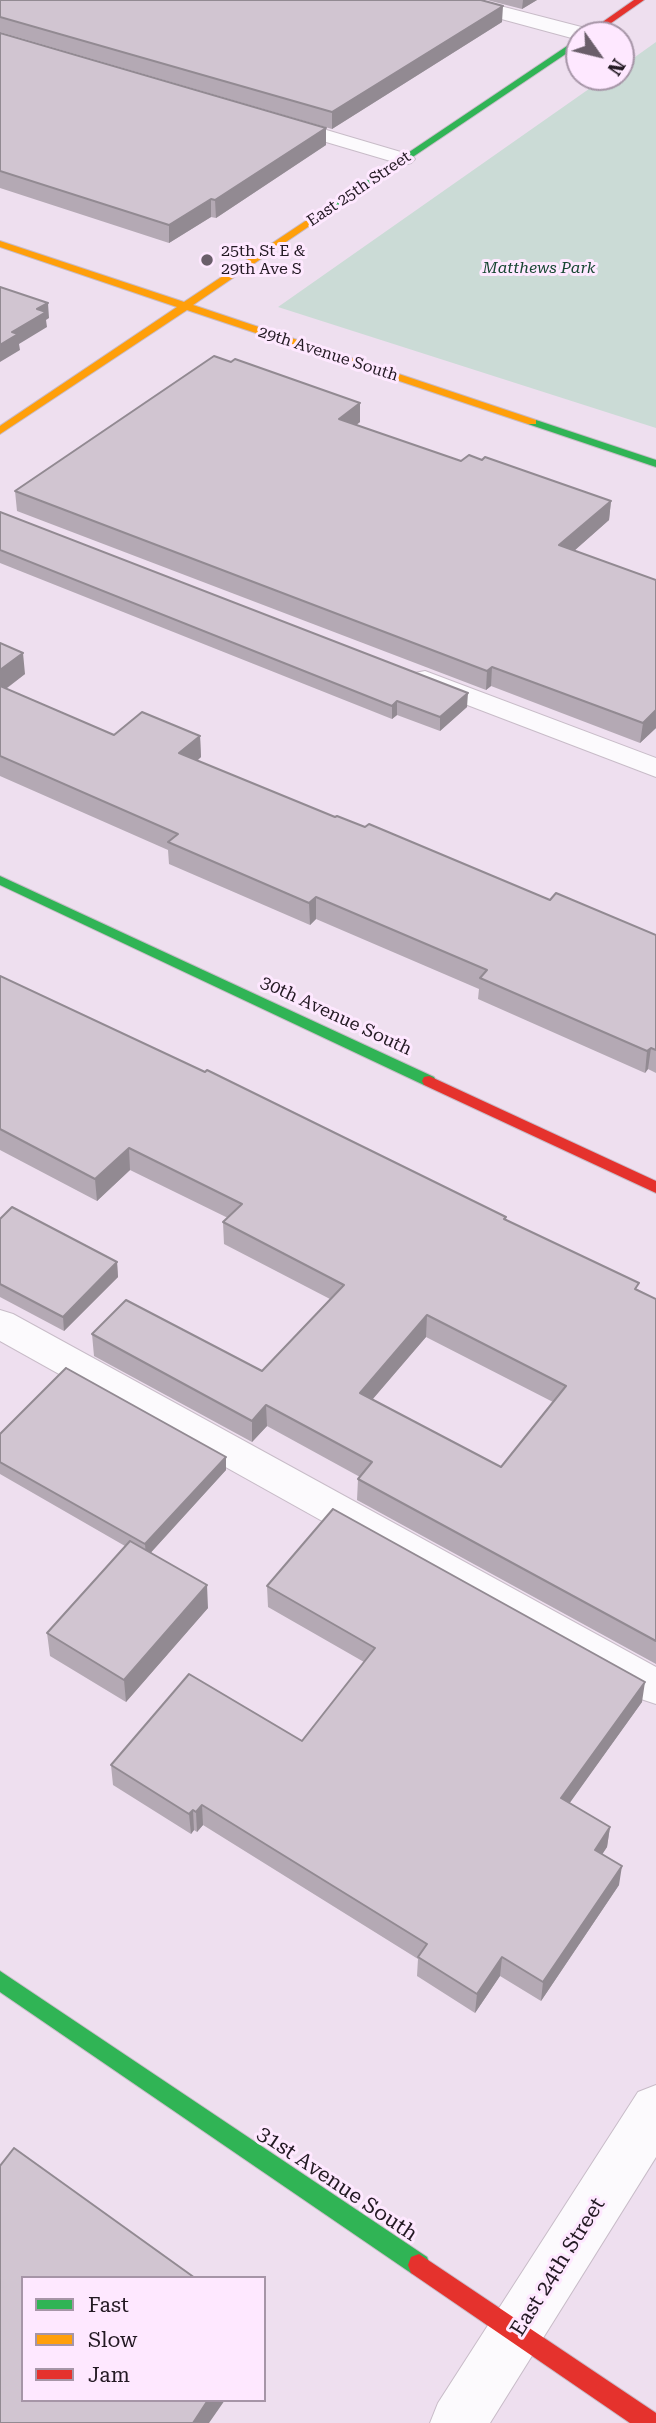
<!DOCTYPE html>
<html>
<head>
<meta charset="utf-8">
<style>
	body { margin:0 }
	#map { position:relative; width:656px; height:2423px; overflow:hidden; background:#eedfef; font-family:"Roboto Serif",serif }
	canvas { display:block }
	.legend { position:absolute; left:21px; top:2276px; width:245px; height:126px; box-sizing:border-box; background:#fee8ff; border:2px solid #a695a7; margin:0; padding:9px 12px; list-style:none; font-size:21px; color:#231923 }
	.legend li { display:flex; align-items:center; gap:14px; height:35px }
	.legend b { width:35px; border:2px solid #a695a7 }
	.north { position:absolute; left:565px; top:21px; width:70px; height:70px; box-sizing:border-box; background:#fee8ff; border:2px solid #a695a7; border-radius:50%; rotate:124deg; font-size:19px; font-weight:700; line-height:28px; text-align:center; color:#231923 }
	.north::after { content:''; display:block; margin:auto; width:24px; height:32px; background:#6a5e6a; clip-path:polygon(50% 0,100% 100%,50% 72%,0 100%) }
</style>
</head>
<body>
<div id="map">
<canvas width="656" height="2423"></canvas>
<ul class="legend">
<li><b style="height:9px;background:#30b455"></b>Fast</li>
<li><b style="height:9px;background:#ff9f0a"></b>Slow</li>
<li><b style="height:9px;background:#e5322d"></b>Jam</li>
</ul>
<div class="north">N</div>
</div>
<script>
const context = document.querySelector('canvas').getContext('2d');
context.lineJoin = 'round';
function fillPath(path, color) { context.fillStyle = color; context.fill(path, 'evenodd'); }
const shape = rows => new Path2D(rows.map(r => 'M' + r).join(''));
function strokePath(path, color, width, dash) { context.strokeStyle = color; context.lineWidth = width; context.lineCap = dash ? 'butt' : 'round'; context.setLineDash(dash || []); context.stroke(path); }
function write(font, color, halo, rows, align = 'center') {
  context.font = font + ' "Roboto Serif",serif'; context.lineWidth = 6; context.setLineDash([]); context.textBaseline = 'middle'; context.strokeStyle = halo; context.fillStyle = color; for (const [text, x, y, turn = 0] of rows) {
    context.save(); context.translate(x, y); context.rotate((+turn || 0) * Math.PI / 180); context.textAlign = isNaN(turn) ? turn : align; if (halo) context.strokeText(text, 0, 0); context.fillText(text, 0, 0); context.restore();
  }
}
fillPath(shape([
	[656,42,656,428,278,307,606,77,621,77,621,67]
]), '#cbdbd6');
const lane = shape([
	[279,116,411,155,415,159,411,163,404,165,272,126,269,122,272,118,279,116],
	[425,671,656,758,656,777,415,685,411,679,415,673,425,671],
	[0,1310,13,1314,656,1667,656,1704,641,1699,0,1341,0,1310]
]);
const street = shape([
	[443,0,477,0,593,30,596,35,579,35,579,40,446,4,443,0],
	[656,2085,656,2157,490,2423,430,2423,438,2403,638,2092,656,2085]
]);
const fast = shape([
	[579,38,579,45,325,216,317,214,579,38],
	[528,420,536,420,656,460,656,467,528,424,528,420],
	[0,876,434,1077,436,1081,434,1085,424,1085,0,885,0,876],
	[0,1971,427,2257,430,2265,427,2273,419,2276,411,2273,0,1992,0,1971]
]);
const slow = shape([
	[319,212,327,214,193,305,536,420,536,424,528,424,187,310,0,434,0,426,177,307,0,247,0,241,184,302,319,212]
]);
const jam = shape([
	[634,0,644,0,594,35,584,35,634,0],
	[429,1076,656,1181,656,1193,424,1085,422,1081,424,1077,429,1076],
	[419,2254,656,2413,656,2423,630,2423,411,2273,408,2265,411,2257,419,2254]
]);
strokePath(lane, '#c8bcc8', 2);
strokePath(street, '#c8bcc8', 2);
strokePath(fast, '#c8bcc8', 2);
strokePath(slow, '#c8bcc8', 2);
strokePath(jam, '#c8bcc8', 2);
fillPath(lane, '#fcfafd');
fillPath(street, '#fcfafd');
fillPath(fast, '#30b455');
fillPath(slow, '#ff9f0a');
fillPath(jam, '#e5322d');
fillPath(shape([
	[0,0,502,22,332,129,0,32],
	[487,0,537,0,522,9],
	[0,33,326,145,216,218,211,217,169,243,0,188],
	[360,422,356,425,461,461,611,501,609,520,574,551,656,580,656,728,640,743,491,686,486,690,17,511,15,491],
	[0,512,467,707,440,731,397,715,392,719,0,563],
	[0,643,25,674,6,689,114,735,200,736,201,757,197,761,335,817,550,900,656,935,656,1073,648,1069,645,1073,478,999,479,989,316,919,310,925,169,864,168,850,0,776],
	[0,976,506,1220,656,1299,656,1664,357,1500,358,1479,360,1477,267,1426,252,1442,94,1356,92,1334,262,1371,330,1299,224,1244,223,1222,228,1218,130,1170,97,1201,0,1150],
	[426,1337,553,1402,501,1467,372,1400],
	[0,1219,117,1262,118,1277,64,1331,0,1297],
	[0,1434,226,1457,226,1470,151,1552,208,1608,126,1702,50,1656,47,1633,125,1546,0,1474],
	[267,1586,642,1702,569,1803,610,1827,607,1847,602,1854,619,1885,541,2001,500,1976,475,2013,417,1976,418,1959,203,1825,197,1832,194,1830,191,1834,113,1785,111,1765,302,1741,364,1662,268,1607]
]), '#b4a9b4');
fillPath(shape([
	[523,0,537,0,522,9],
	[503,6,502,22,332,129,332,112],
	[326,128,326,145,216,218,215,200],
	[211,199,211,217,169,243,169,225],
	[48,303,49,318,46,320,47,327,19,344,20,350,0,362,0,345,12,332,37,309],
	[360,403,360,422,339,438,339,419],
	[611,501,609,520,558,565,559,545],
	[23,653,25,674,0,693,0,670],
	[492,667,491,686,486,690,487,671],
	[468,693,467,707,440,731,440,717],
	[397,701,397,715,392,719,392,706],
	[656,710,656,728,640,743,643,723],
	[200,736,201,757,180,774,179,753],
	[316,897,316,919,310,925,309,903],
	[651,1048,648,1069,645,1073,647,1051],
	[129,1148,130,1170,97,1201,95,1179],
	[117,1262,118,1277,64,1331,63,1317],
	[427,1315,426,1337,359,1415,360,1393],
	[266,1405,267,1426,252,1442,252,1421],
	[226,1457,226,1470,146,1558,145,1544],
	[207,1585,208,1608,126,1702,124,1680],
	[645,1682,642,1702,559,1818,561,1798],
	[202,1805,203,1825,197,1832,196,1812],
	[193,1810,194,1830,191,1834,189,1814],
	[610,1827,607,1847,592,1870,595,1850],
	[622,1866,619,1885,541,2001,543,1982],
	[502,1957,500,1976,475,2013,477,1994],
	[208,2400,225,2400,209,2423,193,2423]
]), '#928a92');
const building = shape([
	[0,0,481,0,503,6,332,112,0,17,0,0],
	[0,33,326,128,215,200,211,199,169,225,0,171,0,33],
	[0,287,48,303,37,309,46,312,12,332,18,334,0,345,0,287],
	[214,356,231,362,235,359,360,403,339,419,461,461,469,455,482,460,485,457,611,501,559,545,656,580,656,710,643,723,492,667,487,671,15,491,214,356],
	[0,512,468,693,440,717,397,701,392,706,0,550,0,512],
	[0,643,23,653,0,670,0,643],
	[0,686,114,735,142,712,200,736,179,753,335,817,337,816,365,827,369,824,550,900,556,893,656,935,656,1050,651,1048,647,1051,480,978,487,970,316,897,309,903,168,842,178,834,0,756,0,686],
	[0,976,205,1072,207,1070,506,1217,504,1219,639,1283,635,1289,656,1299,656,1641,358,1479,372,1462,266,1405,252,1421,92,1334,126,1300,262,1371,344,1285,223,1222,242,1204,129,1148,95,1179,0,1129,0,976],
	[427,1315,566,1386,501,1467,360,1393,427,1315],
	[12,1207,117,1262,63,1317,0,1284,0,1219,12,1207],
	[66,1368,226,1457,145,1544,0,1462,0,1434,66,1368],
	[333,1509,645,1682,561,1798,610,1827,595,1850,622,1866,543,1982,502,1957,477,1994,418,1957,427,1944,202,1805,196,1812,193,1810,189,1814,111,1765,189,1674,302,1741,375,1648,267,1586,333,1509],
	[130,1541,207,1585,124,1680,47,1633,130,1541],
	[14,2148,195,2278,23,2278,23,2400,208,2400,193,2423,0,2423,0,2166,14,2148]
]);
fillPath(building, '#d1c5d1');
strokePath(building, '#928a92', 2);
for (const [x, y, r, color] of [
	[207,260,7,"#6a5e6a"]
]) { const dot = new Path2D(); dot.arc(x, y, r, 0, 2 * Math.PI); context.fillStyle = color; context.fill(dot); strokePath(dot, '#fee8ff', 2.5); }
write('16px', '#231923', '#fee8ff', [
	["East 25th Street",359,189,-34],
	["29th Avenue South",328,354,18]
]);
write('16px', '#231923', '#fee8ff', [
	["25th St E &",221,251],
	["29th Ave S",221,269]
], 'left');
write('italic 16px', '#174732', '#fee8ff', [
	["Matthews Park",539,268]
]);
write('18px', '#231923', '#fee8ff', [
	["30th Avenue South",336,1016,25]
]);
write('21px', '#231923', '#fee8ff', [
	["31st Avenue South",337,2184,34],
	["East 24th Street",558,2267,-58]
]);
</script>
</body>
</html>
